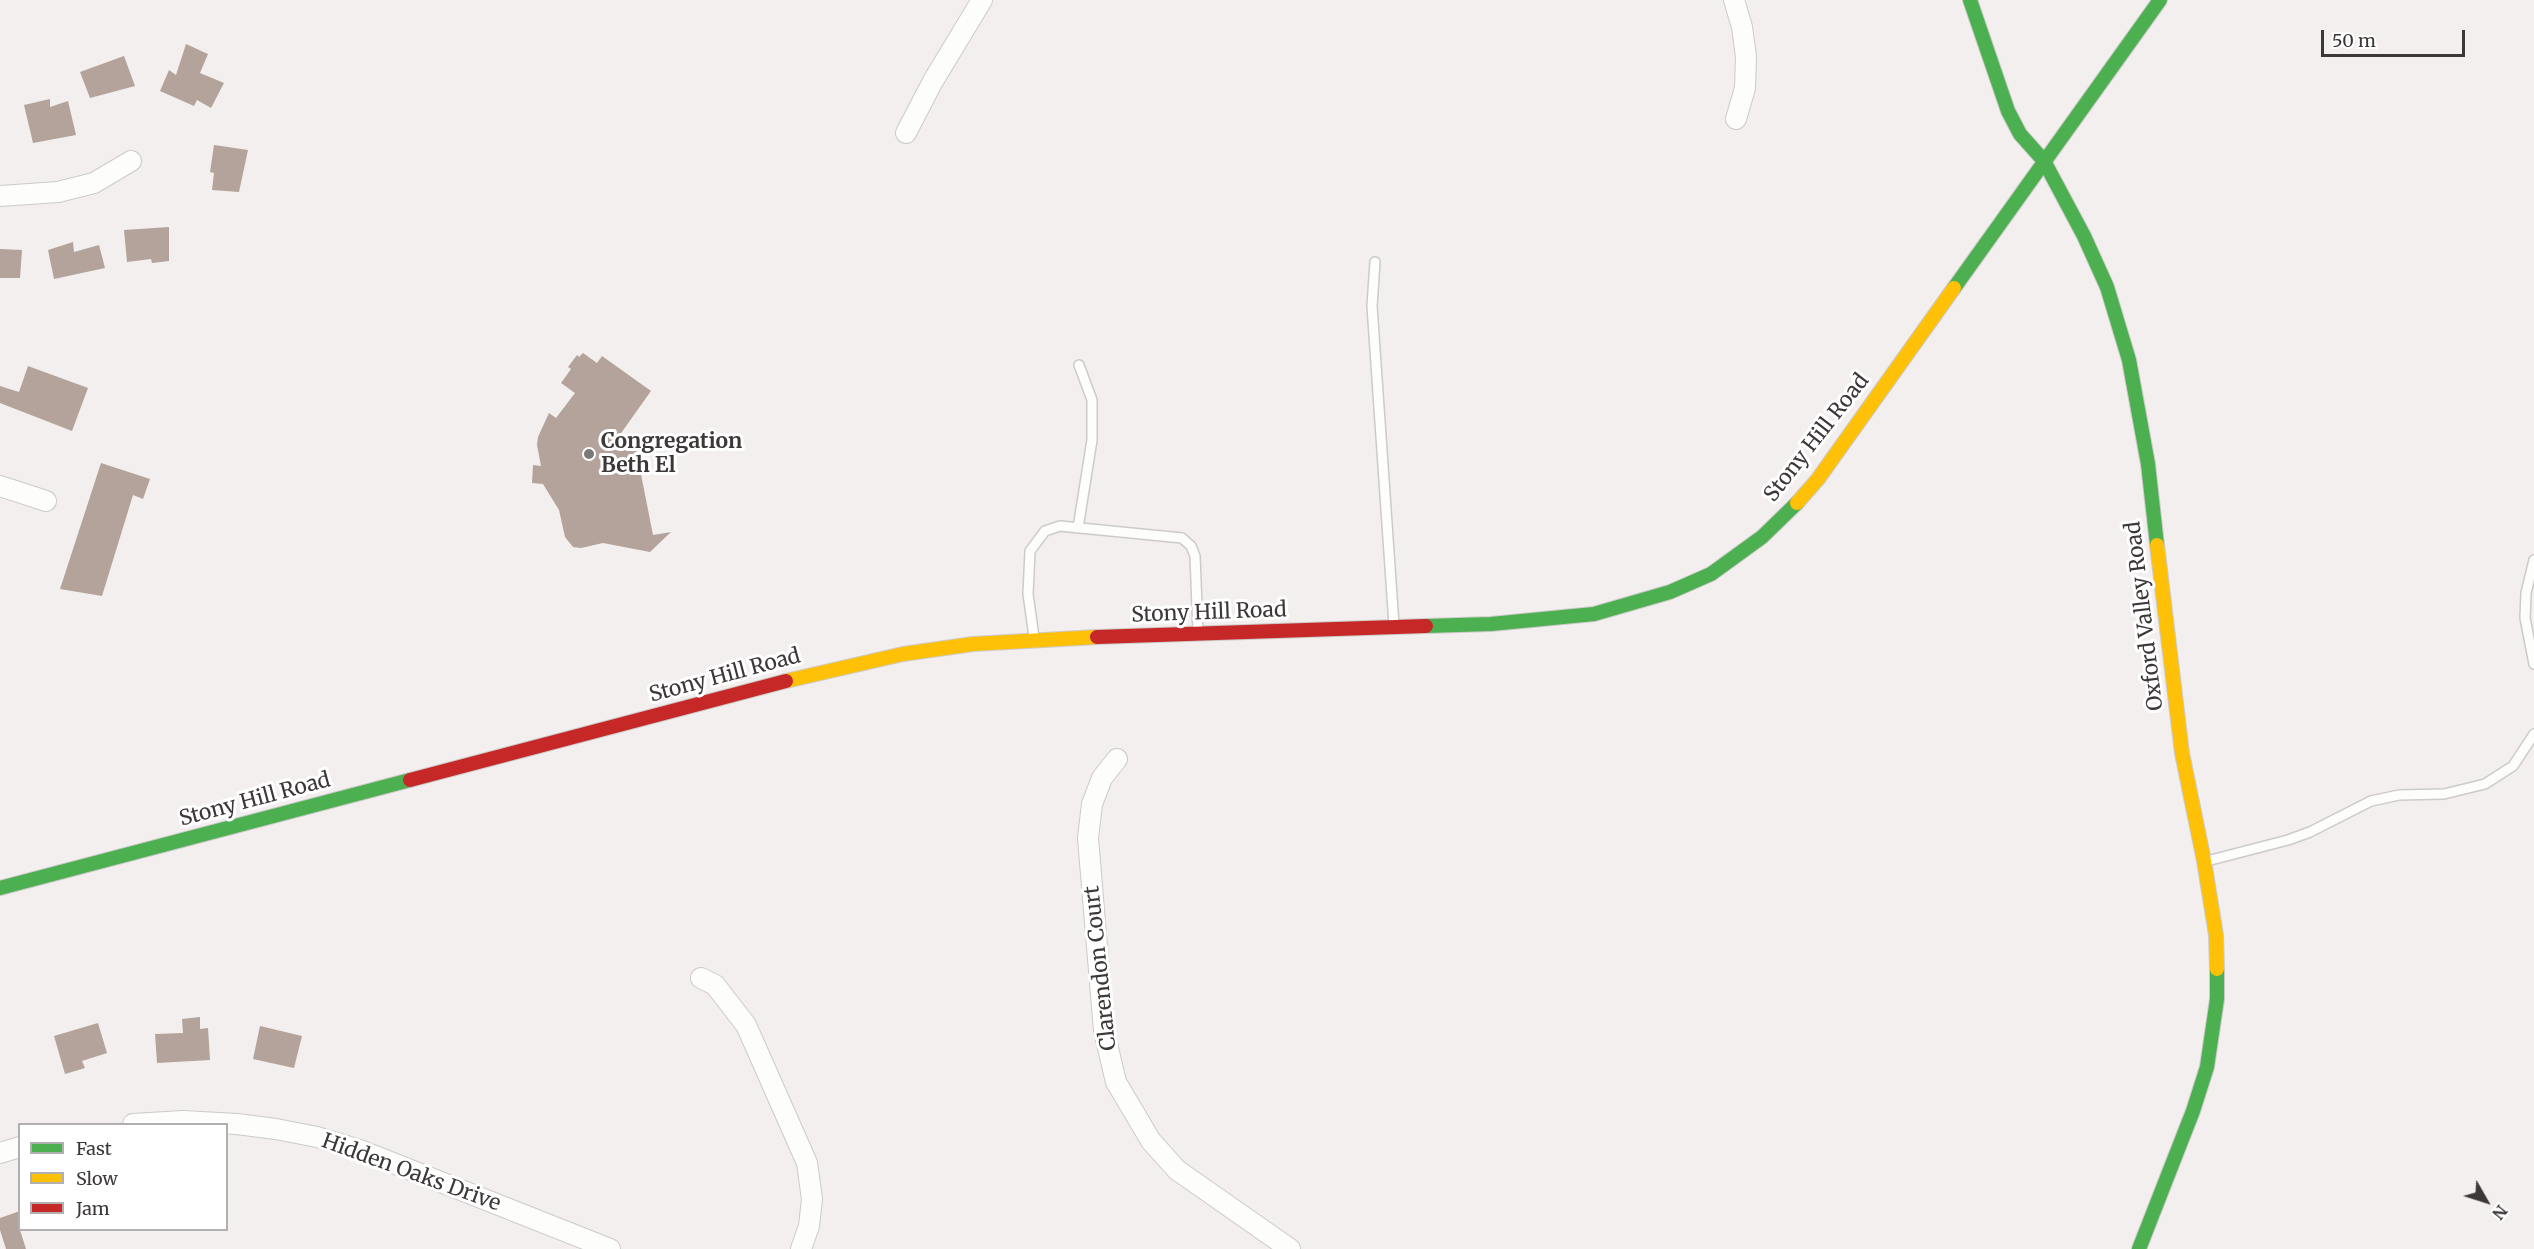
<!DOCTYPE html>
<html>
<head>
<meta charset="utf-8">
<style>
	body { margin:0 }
	#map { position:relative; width:2534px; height:1249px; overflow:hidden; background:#f2efee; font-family:Merriweather,serif }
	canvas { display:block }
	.legend { position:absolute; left:18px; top:1123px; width:210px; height:108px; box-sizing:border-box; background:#fff; border:2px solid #b1afaf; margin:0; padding:8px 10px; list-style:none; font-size:18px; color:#3b3837 }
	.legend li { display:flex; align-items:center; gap:12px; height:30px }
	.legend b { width:30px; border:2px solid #b1afaf }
	.north { position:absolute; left:2456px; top:1171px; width:60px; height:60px; -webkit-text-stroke:4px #fff; paint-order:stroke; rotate:129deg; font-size:16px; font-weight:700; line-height:24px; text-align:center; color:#3b3837 }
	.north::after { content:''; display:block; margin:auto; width:21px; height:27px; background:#3b3837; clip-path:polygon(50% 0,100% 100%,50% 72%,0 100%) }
	.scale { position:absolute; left:2321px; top:30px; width:144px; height:27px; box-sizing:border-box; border:3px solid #3b3837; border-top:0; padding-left:8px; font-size:18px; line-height:21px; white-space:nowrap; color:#3b3837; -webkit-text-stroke:4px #fff; paint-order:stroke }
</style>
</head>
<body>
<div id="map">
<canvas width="2534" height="1249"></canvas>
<ul class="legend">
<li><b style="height:8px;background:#4caf50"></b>Fast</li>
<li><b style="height:8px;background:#ffc107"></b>Slow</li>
<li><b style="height:8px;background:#c62828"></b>Jam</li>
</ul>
<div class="north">N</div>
<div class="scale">50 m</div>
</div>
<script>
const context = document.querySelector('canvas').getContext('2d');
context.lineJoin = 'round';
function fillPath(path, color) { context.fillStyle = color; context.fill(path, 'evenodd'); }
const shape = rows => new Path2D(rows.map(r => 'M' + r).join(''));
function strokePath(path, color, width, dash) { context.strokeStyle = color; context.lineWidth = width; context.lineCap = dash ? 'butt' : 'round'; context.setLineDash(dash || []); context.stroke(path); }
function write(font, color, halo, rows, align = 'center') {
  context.font = font + ' Merriweather,serif'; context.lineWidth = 6; context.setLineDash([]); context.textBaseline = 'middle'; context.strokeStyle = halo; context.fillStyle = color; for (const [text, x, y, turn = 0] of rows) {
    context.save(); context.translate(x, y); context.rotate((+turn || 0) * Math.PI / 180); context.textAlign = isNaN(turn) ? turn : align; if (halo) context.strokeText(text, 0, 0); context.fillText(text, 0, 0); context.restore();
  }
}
fillPath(shape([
	[186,44,208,54,200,73,224,83,211,108,197,100,194,106,160,91,169,70,176,75],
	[124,56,135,86,90,98,80,72],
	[50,99,50,107,68,101,76,135,33,143,24,105],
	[214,145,248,150,239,192,212,190,214,173,210,172],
	[169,227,169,261,152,263,151,259,127,262,124,230],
	[73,242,74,252,99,245,105,268,54,279,48,250],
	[0,249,22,250,20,278,0,278],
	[583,353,597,363,602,356,651,391,619,436,636,449,653,535,671,532,650,552,603,543,581,548,573,547,565,537,559,510,543,484,532,483,533,465,541,466,537,445,538,437,549,413,556,418,575,393,561,383,571,369,568,367,577,355,579,357],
	[28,366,88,388,72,431,0,403,0,386,19,392],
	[101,463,150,479,143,499,133,495,102,596,60,589],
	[200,1017,200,1029,208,1028,210,1060,157,1063,155,1034,183,1033,182,1019],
	[98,1023,107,1053,82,1061,85,1068,65,1074,54,1036],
	[260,1026,302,1036,294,1068,253,1059],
	[20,1211,20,1230,26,1249,6,1249,0,1230,0,1218]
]), '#b3a39a');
const lane = shape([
	[1375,262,1372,306,1394,625],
	[1078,528,1092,440,1092,400,1079,365],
	[2534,560,2526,593,2525,618,2534,664],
	[1034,637,1028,594,1030,551,1045,531,1060,526,1182,538,1191,546,1195,556,1198,632],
	[2207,861,2288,840,2310,832,2371,801,2399,795,2444,794,2485,784,2513,766,2534,734]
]);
const street = shape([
	[1734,0,1742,27,1746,57,1745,88,1736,119],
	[906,133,933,81,982,0],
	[0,196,58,192,94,183,131,161],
	[0,486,46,501],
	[1117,759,1102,778,1092,804,1088,838,1104,1031,1116,1082,1151,1141,1177,1170,1290,1249],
	[701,978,715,985,746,1025,807,1163,812,1199,809,1226,801,1249],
	[133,1124,183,1121,237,1124,276,1129,317,1137,360,1150,610,1249],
	[0,1153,20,1147]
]);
const fast = shape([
	[1970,0,2008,111,2020,134,2044,161,2084,236,2107,287,2129,360,2148,464,2157,545],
	[1954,288,2160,0],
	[1426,626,1491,624,1594,614,1670,592,1711,574,1762,537,1797,503],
	[0,888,410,780],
	[2139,1249,2193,1111,2207,1067,2217,999,2217,969]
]);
const slow = shape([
	[1797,503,1818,479,1954,288],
	[2157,545,2182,753,2204,861,2216,935,2217,969],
	[786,681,903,654,973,644,1097,637]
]);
const jam = shape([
	[1097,637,1426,626],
	[410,780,786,681]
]);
strokePath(lane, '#cccbc9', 12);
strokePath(street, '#cccbc9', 22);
strokePath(fast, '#cccbc9', 16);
strokePath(slow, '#cccbc9', 16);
strokePath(jam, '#cccbc9', 16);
strokePath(lane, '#fdfdfc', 9);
strokePath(street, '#fdfdfc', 20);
strokePath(fast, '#4caf50', 14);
strokePath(slow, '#ffc107', 14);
strokePath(jam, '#c62828', 14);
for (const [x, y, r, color] of [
	[589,454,6,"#7b7877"]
]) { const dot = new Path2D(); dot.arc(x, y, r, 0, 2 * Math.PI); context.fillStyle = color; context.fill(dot); strokePath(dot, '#fff', 2); }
write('21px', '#3b3837', '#fff', [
	["Stony Hill Road",1817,438,-52],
	["Stony Hill Road",1209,613,-2],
	["Oxford Valley Road",2145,616,-97],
	["Stony Hill Road",725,676,-15],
	["Stony Hill Road",255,800,-15],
	["Clarendon Court",1101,968,-96],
	["Hidden Oaks Drive",411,1173,20]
]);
write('bold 21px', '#3b3837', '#fff', [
	["Congregation",601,442],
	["Beth El",601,466]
], 'left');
</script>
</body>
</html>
